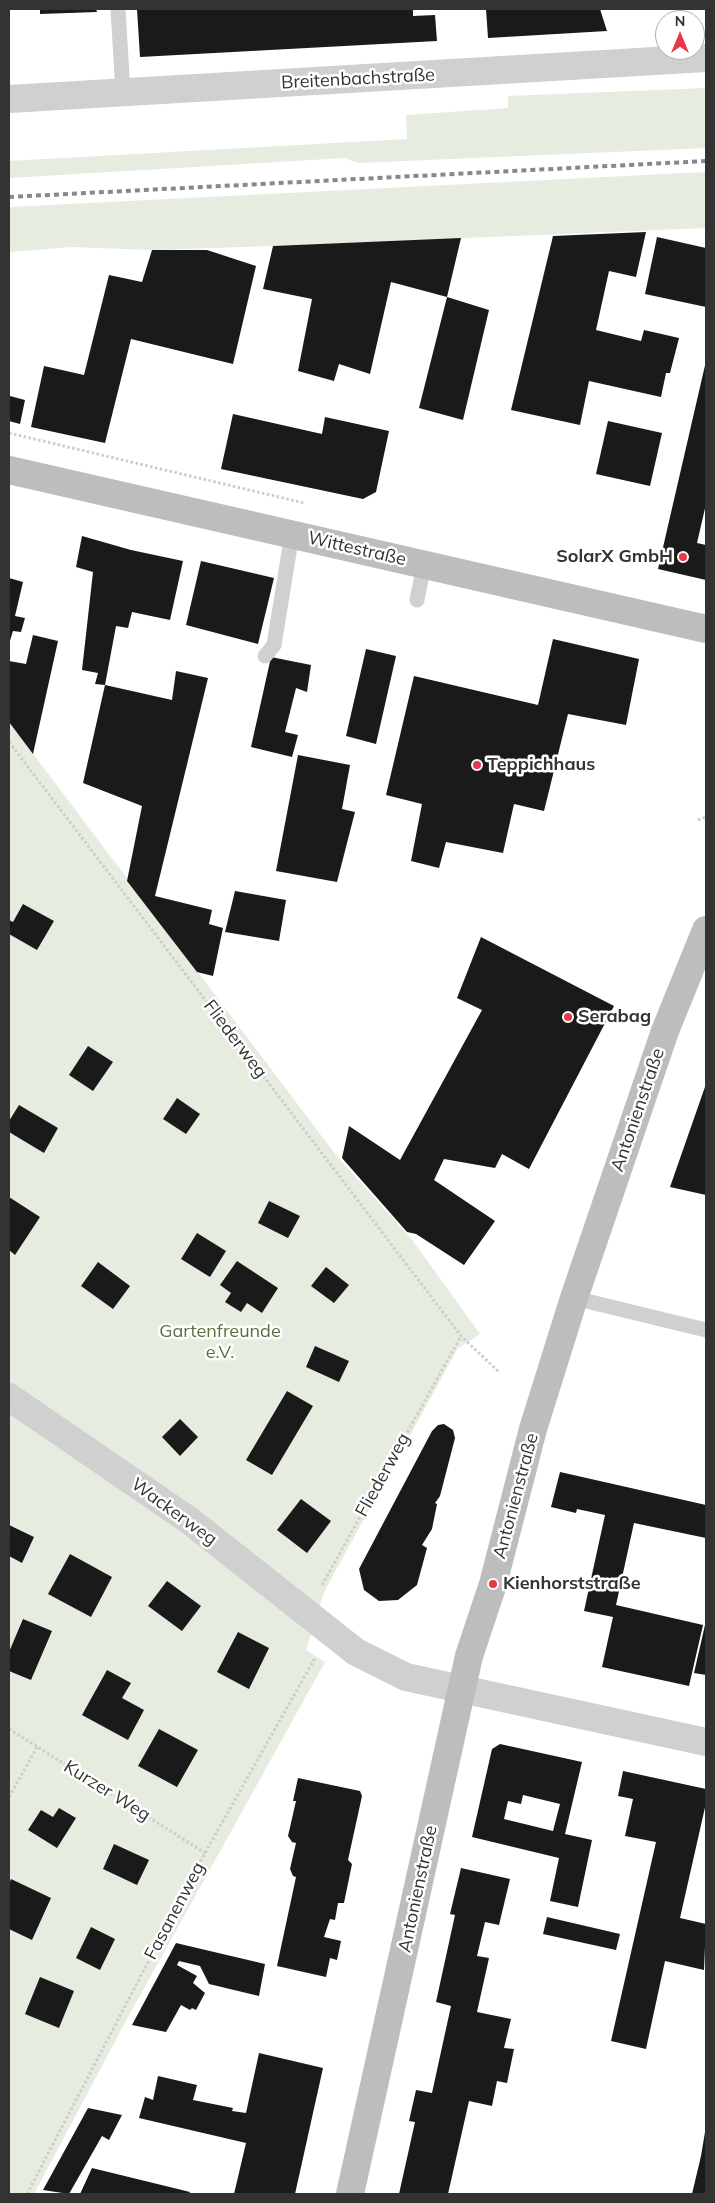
<!DOCTYPE html>
<html>
<head>
<meta charset="utf-8">
<style>
	body { margin:0 }
	#map { position:relative; width:715px; height:2203px; overflow:hidden; background:#fff; font-family:Mulish,sans-serif }
	canvas { display:block }
	.frame { position:absolute; inset:0; border:10px solid #333; pointer-events:none }
	.north { position:absolute; left:655px; top:10px; width:50px; height:50px; box-sizing:border-box; background:#fff; border:1px solid #adadad; border-radius:50%; rotate:0deg; font-size:14px; font-weight:700; line-height:20px; text-align:center; color:#333 }
	.north::after { content:''; display:block; margin:auto; width:18px; height:22px; background:#e63946; clip-path:polygon(50% 0,100% 100%,50% 72%,0 100%) }
</style>
</head>
<body>
<div id="map">
<canvas width="715" height="2203"></canvas>
<div class="frame"></div>
<div class="north">N</div>
</div>
<script>
const context = document.querySelector('canvas').getContext('2d');
context.lineJoin = 'round';
function fillPath(path, color) { context.fillStyle = color; context.fill(path, 'evenodd'); }
const shape = rows => new Path2D(rows.map(r => 'M' + r).join(''));
function strokePath(path, color, width, dash) { context.strokeStyle = color; context.lineWidth = width; context.lineCap = dash ? 'butt' : 'round'; context.setLineDash(dash || []); context.stroke(path); }
function write(font, color, halo, rows, align = 'center') {
  context.font = font + ' Mulish,sans-serif'; context.lineWidth = 5; context.setLineDash([]); context.textBaseline = 'middle'; context.strokeStyle = halo; context.fillStyle = color; for (const [text, x, y, turn = 0] of rows) {
    context.save(); context.translate(x, y); context.rotate((+turn || 0) * Math.PI / 180); context.textAlign = isNaN(turn) ? turn : align; if (halo) context.strokeText(text, 0, 0); context.fillText(text, 0, 0); context.restore();
  }
}
fillPath(shape([
	[706,88,706,148,358,163,345,158,9,178,9,161,407,139,406,115,508,108,508,96],
	[706,172,706,228,273,246,152,250,71,247,9,252,9,207],
	[9,722,336,1155,413,1241,480,1334,458,1348,324,1592,306,1650,325,1662,127,2019,34,2194,9,2194]
]), '#e6ecdf');
fillPath(shape([
	[40,9,96,9,97,12,40,14],
	[137,9,413,9,413,16,435,15,437,41,140,57],
	[486,9,600,9,607,31,488,38],
	[646,232,636,277,609,271,596,330,641,341,644,330,679,338,670,373,666,373,661,397,589,381,580,425,511,410,553,236],
	[657,237,706,248,706,307,645,294],
	[461,238,447,297,391,282,370,374,339,364,334,381,298,371,312,299,263,289,273,246],
	[152,250,207,250,256,266,233,364,131,339,105,443,31,427,44,366,84,375,109,275,142,282],
	[447,297,489,310,463,420,419,408],
	[706,361,706,504,697,543,706,545,706,580,658,569],
	[10,396,25,400,20,424,9,421],
	[233,414,322,434,325,417,389,431,376,492,363,499,221,469],
	[608,421,662,433,650,486,596,474],
	[82,536,131,550,183,561,170,620,132,612,128,628,116,626,105,685,95,684,98,673,82,670,93,572,76,567],
	[201,561,274,578,258,644,186,625],
	[9,578,23,582,15,616,25,618,21,632,13,631,9,644],
	[33,635,58,641,33,754,9,722,9,661,26,664],
	[553,639,639,659,626,725,568,714,544,811,514,804,503,853,446,842,439,868,411,861,422,804,386,795,414,676,538,705],
	[366,649,396,656,376,744,346,736],
	[271,657,311,665,307,692,296,688,285,732,298,735,292,757,251,747],
	[176,671,208,678,155,896,212,910,209,924,223,928,213,976,197,972,127,881,142,806,83,783,105,685,172,700],
	[298,755,350,765,342,809,355,812,337,882,276,871],
	[235,891,286,900,279,941,225,932],
	[23,904,54,921,37,950,9,934,9,920,13,922],
	[481,937,614,1006,529,1169,502,1154,495,1168,444,1159,434,1180,495,1221,464,1265,416,1234,407,1232,342,1158,349,1126,400,1160,482,1010,457,998],
	[88,1046,113,1062,93,1091,69,1075],
	[706,1084,706,1195,670,1187],
	[177,1098,200,1114,186,1134,163,1119],
	[19,1105,58,1128,44,1153,9,1132,9,1121],
	[9,1197,40,1217,15,1255,9,1250],
	[269,1201,300,1216,288,1238,258,1223],
	[197,1233,226,1251,210,1277,181,1259],
	[237,1261,278,1288,262,1313,247,1303,241,1312,225,1302,231,1293,220,1285],
	[98,1262,130,1286,113,1309,81,1286],
	[326,1267,349,1285,334,1303,311,1286],
	[315,1346,349,1361,339,1382,306,1367],
	[287,1391,313,1406,272,1475,246,1460],
	[180,1419,198,1437,180,1456,162,1437],
	[444,1424,453,1430,455,1438,440,1496,435,1503,437,1504,432,1529,422,1545,427,1548,417,1585,398,1600,379,1601,364,1590,359,1569,432,1431,438,1425],
	[560,1472,706,1505,706,1538,634,1523,616,1605,703,1625,689,1686,602,1667,613,1617,584,1611,605,1515,577,1509,576,1513,551,1507],
	[301,1499,331,1521,307,1553,277,1530],
	[9,1525,34,1537,22,1563,9,1556],
	[70,1554,112,1577,91,1617,48,1594],
	[167,1581,201,1606,182,1631,148,1606],
	[23,1619,52,1631,31,1680,9,1671,9,1652],
	[705,1625,706,1625,706,1675,694,1673],
	[238,1632,269,1648,249,1689,217,1672],
	[107,1670,131,1683,122,1698,144,1710,128,1740,82,1715],
	[159,1729,198,1750,177,1787,138,1766],
	[500,1744,582,1762,565,1834,592,1840,578,1907,550,1901,559,1858,472,1837,492,1749],
	[523,1795,560,1804,553,1831,504,1819,508,1801,521,1804],
	[623,1771,706,1789,706,1803,680,1918,706,1924,704,1970,665,1961,646,2049,611,2041,656,1842,625,1836,633,1799,618,1796],
	[298,1778,360,1791,362,1796,348,1860,352,1864,344,1903,338,1903,335,1920,330,1919,324,1937,341,1941,337,1960,330,1958,326,1977,277,1966,296,1877,293,1876,290,1869,296,1843,292,1842,288,1836,296,1801,293,1801],
	[59,1808,76,1818,57,1848,28,1830,41,1810,53,1817],
	[114,1844,149,1860,137,1885,103,1869],
	[461,1868,510,1879,499,1925,485,1922,477,1956,489,1958,477,2012,511,2019,504,2048,514,2049,507,2083,497,2081,492,2106,469,2101,448,2194,399,2194,415,2122,409,2121,416,2090,432,2093,451,2006,436,2002,455,1915,450,1914],
	[11,1879,51,1898,32,1940,9,1929,9,1884],
	[547,1917,620,1934,616,1950,543,1934],
	[91,1927,115,1939,100,1970,76,1958],
	[176,1943,265,1964,259,1996,209,1984,200,1966,179,1961,177,1965,197,1976,193,1983,205,1993,196,2010,192,2008,190,2010,181,2005,166,2032,132,2025],
	[40,1977,74,1991,59,2028,25,2014],
	[259,2053,323,2068,295,2194,234,2194,246,2143,139,2118,145,2097,153,2100,158,2076,197,2085,193,2100,233,2108,232,2111,246,2113],
	[88,2108,122,2115,109,2140,102,2136,69,2194,43,2190],
	[705,2132,706,2194,692,2194,701,2156],
	[92,2168,190,2192,189,2194,80,2194]
]), '#1a1a1a');
strokePath(shape([
	[9,433,304,503],
	[9,742,461,1336,500,1373],
	[698,820,706,817],
	[322,1585,461,1336],
	[9,1729,205,1853],
	[9,1797,37,1747],
	[27,2194,205,1853,315,1658]
]), '#cdcdcd', 3, [2.5, 2.5]);
strokePath(shape([
	[118,9,123,92],
	[417,600,424,565],
	[265,656,274,645,292,534],
	[574,1298,706,1330]
]), '#d0d0d0', 15);
strokePath(shape([
	[9,99,706,58],
	[9,1397,190,1521,356,1652,406,1677,706,1742]
]), '#d0d0d0', 28);
strokePath(shape([
	[9,470,706,629],
	[350,2194,469,1656,493,1584,533,1429,574,1298,665,1031,706,930]
]), '#bdbdbd', 28);
strokePath(shape([
	[9,197,706,161]
]), '#888', 4, [5, 4]);
for (const [x, y, r, color] of [
	[683,557,5,"#e63946"],
	[477,765,5,"#e63946"],
	[568,1017,5,"#e63946"],
	[493,1584,5,"#e63946"]
]) { const dot = new Path2D(); dot.arc(x, y, r, 0, 2 * Math.PI); context.fillStyle = color; context.fill(dot); strokePath(dot, '#fff', 2); }
write('18px', '#333', '#fff', [
	["Breitenbachstraße",358,79,-3],
	["Wittestraße",357,549,13],
	["Fliederweg",235,1039,53],
	["Antonienstraße",638,1110,-71],
	["Fliederweg",383,1475,-61],
	["Antonienstraße",516,1496,-75],
	["Wackerweg",174,1512,36],
	["Kurzer Weg",107,1791,32],
	["Antonienstraße",418,1889,-78],
	["Fasanenweg",175,1911,-62]
]);
write('bold 18px', '#333', '#fff', [
	["SolarX GmbH",673,557,"right"],
	["Teppichhaus",487,765],
	["Serabag",578,1017],
	["Kienhorststraße",503,1584]
], 'left');
write('18px', '#56703f', '#fff', [
	["Gartenfreunde",220,1332],
	["e.V.",220,1353]
]);
</script>
</body>
</html>
